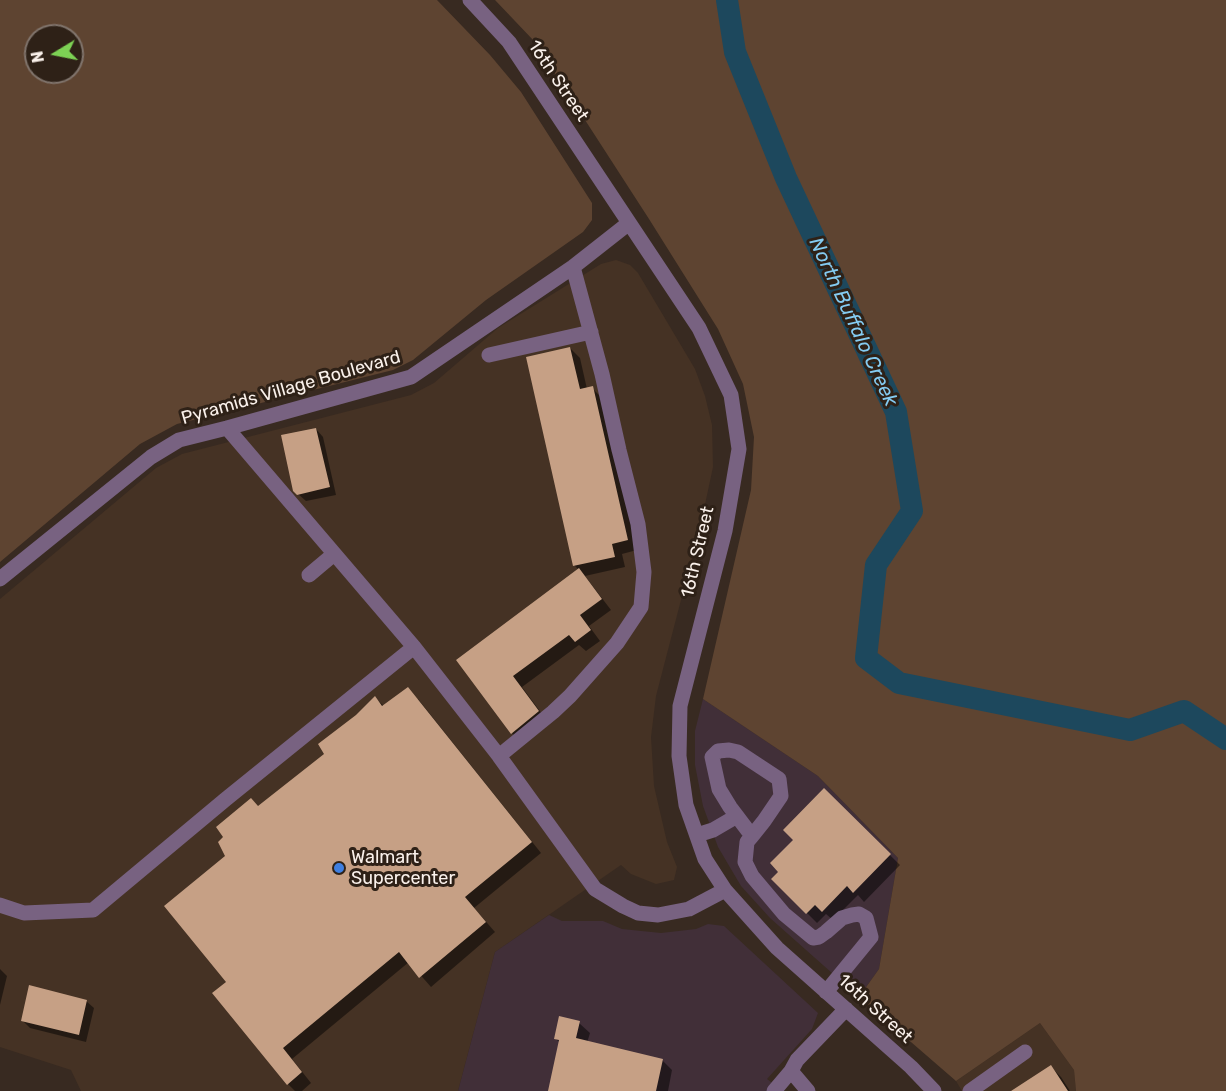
<!DOCTYPE html>
<html>
<head>
<meta charset="utf-8">
<style>
	body { margin:0 }
	#map { position:relative; width:1226px; height:1091px; overflow:hidden; background:#382a21; font-family:Rubik,sans-serif }
	canvas { display:block }
	.north { position:absolute; left:24px; top:24px; width:60px; height:60px; box-sizing:border-box; background:#2e2117; border:2px solid #80746c; border-radius:50%; rotate:260deg; font-size:16px; font-weight:700; line-height:24px; text-align:center; color:#faf1eb }
	.north::after { content:''; display:block; margin:auto; width:21px; height:27px; background:#7dd154; clip-path:polygon(50% 0,100% 100%,50% 72%,0 100%) }
</style>
</head>
<body>
<div id="map">
<canvas width="1226" height="1091"></canvas>
<div class="north">N</div>
</div>
<script>
const context = document.querySelector('canvas').getContext('2d');
context.lineJoin = 'round';
function fillPath(path, color) { context.fillStyle = color; context.fill(path, 'evenodd'); }
const shape = rows => new Path2D(rows.map(r => 'M' + r).join(''));
function strokePath(path, color, width, dash) { context.strokeStyle = color; context.lineWidth = width; context.lineCap = dash ? 'butt' : 'round'; context.setLineDash(dash || []); context.stroke(path); }
function write(font, color, halo, rows, align = 'center') {
  context.font = font + ' Rubik,sans-serif'; context.lineWidth = 6; context.setLineDash([]); context.textBaseline = 'middle'; context.strokeStyle = halo; context.fillStyle = color; for (const [text, x, y, turn = 0] of rows) {
    context.save(); context.translate(x, y); context.rotate((+turn || 0) * Math.PI / 180); context.textAlign = isNaN(turn) ? turn : align; if (halo) context.strokeText(text, 0, 0); context.fillText(text, 0, 0); context.restore();
  }
}
fillPath(shape([
	[616,260,630,265,638,273,695,369,705,396,712,425,713,467,701,523,656,696,651,737,654,786,667,842,677,867,674,880,656,884,631,874,621,865,495,952,458,1091,81,1091,71,1070,0,1047,0,599,156,468,182,454,411,395,434,383,498,328,601,264],
	[1040,1023,1074,1070,1076,1091,962,1091,956,1081]
]), '#453224');
fillPath(shape([
	[703,699,818,776,898,858,879,969,859,997,770,918,741,886,718,847,703,806,695,765,695,731],
	[549,915,562,921,603,921,622,929,661,933,696,929,708,924,724,926,818,1013,812,1029,767,1079,783,1091,458,1091,495,952]
]), '#412f38');
fillPath(shape([
	[0,0,437,0,490,55,521,92,592,203,592,220,583,232,486,300,413,360,393,370,177,424,140,444,0,562],
	[36,36,72,36,72,72,36,72],
	[495,0,1226,0,1226,1091,1076,1091,1074,1070,1040,1023,956,1081,859,997,879,969,898,858,818,776,703,699,751,490,754,437,743,384,718,329,649,219,534,41]
]), '#5e4431');
fillPath(shape([
	[570,348,580,358,587,389,592,388,602,398,637,550,622,554,625,567,585,576,611,610,589,626,600,641,586,651,579,645,522,687,548,722,522,743,512,733,458,661,579,570,575,566,528,358],
	[316,429,323,437,336,495,306,501,298,494],
	[375,698,384,706,418,699,541,853,474,908,495,932,431,987,409,962,292,1059,311,1083,302,1091,295,1091,288,1084,229,982,227,857,259,807,326,754,357,716],
	[824,790,900,865,864,902,858,895,833,920,826,914,817,923,773,879,780,872,795,840],
	[0,969,7,976,0,1005],
	[86,1001,94,1008,86,1042,30,1028,22,1020],
	[579,1023,590,1033,587,1043,662,1060,672,1070,668,1091,549,1091,560,1043,556,1039],
	[1051,1067,1061,1077,1070,1091,1013,1091]
]), '#0007');
strokePath(shape([
	[727,0,735,52,786,178,896,412,912,511,876,565,866,658,899,683,1130,730,1184,711,1226,739]
]), '#1d485d', 22);
fillPath(shape([
	[570,347,580,389,593,386,628,540,612,544,615,557,573,566,526,357],
	[316,428,330,487,297,495,293,491,281,435],
	[579,568,602,599,580,615,591,630,575,642,569,635,513,676,539,711,511,734,456,660],
	[408,687,532,842,465,897,486,922,419,978,399,952,283,1048,302,1072,287,1085,212,993,226,982,164,906,225,856,218,842,223,837,216,827,251,798,258,806,324,754,318,744,356,715,375,696,382,706],
	[824,788,891,854,853,893,847,886,822,912,815,905,806,914,771,879,778,872,770,863,793,840,783,830],
	[29,985,87,1000,79,1035,21,1021],
	[559,1016,580,1021,576,1038,663,1059,656,1091,548,1091,559,1040,554,1039],
	[1051,1065,1068,1091,1011,1091]
]), '#c6a085');
strokePath(shape([
	[470,0,509,42,699,328,731,395,739,449,725,531,680,706,679,756,686,805,705,859,725,890,777,948,911,1067,934,1091],
	[489,355,591,332],
	[227,428,414,647,499,756,595,889,623,906,638,913,658,915,689,909,725,890],
	[309,575,334,554],
	[0,579,151,457,179,440,227,428,411,377,573,267,629,223],
	[499,756,553,712,570,696,617,643,641,607,644,572,638,524,619,450,602,374,573,267],
	[697,835,713,830,737,816],
	[752,836,730,807,719,789,712,757,718,751,729,750,738,752,779,779,781,796,764,821,752,836,747,842,745,862,752,876,784,914,813,938,819,937,826,932,842,918,852,915,859,914,866,918,871,937,826,992],
	[0,905,24,913,93,910,226,799,414,647],
	[774,1091,791,1071],
	[808,1091,791,1071,797,1060,846,1009],
	[970,1091,1025,1052]
]), '#786281', 15);
for (const [x, y, r, color] of [
	[339,868,6,"#3f7fe0"]
]) { const dot = new Path2D(); dot.arc(x, y, r, 0, 2 * Math.PI); context.fillStyle = color; context.fill(dot); strokePath(dot, '#2e2117', 2); }
write('18px', '#faf1eb', '#2e2117', [
	["16th Street",558,81,56],
	["Pyramids Village Boulevard",291,388,-16],
	["16th Street",698,552,-77],
	["16th Street",875,1009,42]
]);
write('18px', '#faf1eb', '#2e2117', [
	["Walmart",351,858],
	["Supercenter",351,879]
], 'left');
write('italic 20px', '#84cbf1', '#2e2117', [
	["North Buffalo Creek",853,322,65]
]);
</script>
</body>
</html>
